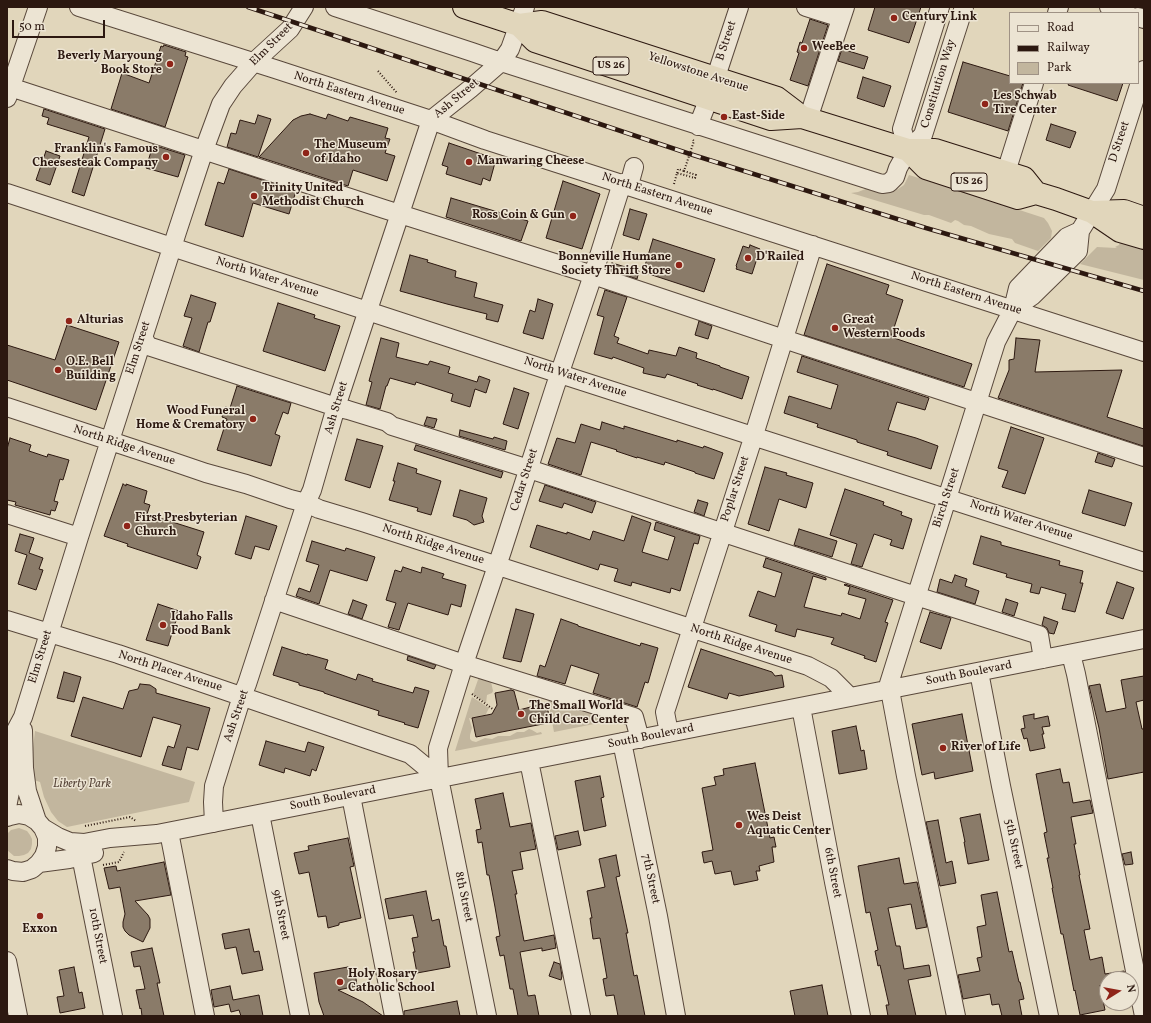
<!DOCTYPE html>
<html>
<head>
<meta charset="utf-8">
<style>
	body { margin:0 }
	#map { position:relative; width:1151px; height:1023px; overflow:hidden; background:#e1d6bb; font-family:Vollkorn,serif }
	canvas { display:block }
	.frame { position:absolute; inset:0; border:8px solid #2c1810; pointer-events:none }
	.legend { position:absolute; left:1009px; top:12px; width:130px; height:72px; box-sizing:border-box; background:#ece4d3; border:1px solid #9f9285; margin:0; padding:5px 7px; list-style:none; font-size:12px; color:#2c1810 }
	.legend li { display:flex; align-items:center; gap:8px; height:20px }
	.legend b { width:20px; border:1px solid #9f9285 }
	.north { position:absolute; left:1099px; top:971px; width:40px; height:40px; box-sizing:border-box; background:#ece4d3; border:1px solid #9f9285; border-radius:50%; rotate:79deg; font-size:11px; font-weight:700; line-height:16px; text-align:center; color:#2c1810 }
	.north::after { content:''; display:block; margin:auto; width:14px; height:18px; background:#8f2418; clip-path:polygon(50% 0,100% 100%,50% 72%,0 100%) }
	.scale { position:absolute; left:12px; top:20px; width:93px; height:18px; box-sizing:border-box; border:2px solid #2c1810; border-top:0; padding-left:5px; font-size:12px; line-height:14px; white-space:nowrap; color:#2c1810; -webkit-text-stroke:3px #ece4d3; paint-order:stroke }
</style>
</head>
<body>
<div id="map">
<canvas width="1151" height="1023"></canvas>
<div class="frame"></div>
<ul class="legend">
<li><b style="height:5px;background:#ece4d3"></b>Road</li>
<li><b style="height:5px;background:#2c1810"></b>Railway</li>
<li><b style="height:11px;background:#c2b69e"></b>Park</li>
</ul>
<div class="north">N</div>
<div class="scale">50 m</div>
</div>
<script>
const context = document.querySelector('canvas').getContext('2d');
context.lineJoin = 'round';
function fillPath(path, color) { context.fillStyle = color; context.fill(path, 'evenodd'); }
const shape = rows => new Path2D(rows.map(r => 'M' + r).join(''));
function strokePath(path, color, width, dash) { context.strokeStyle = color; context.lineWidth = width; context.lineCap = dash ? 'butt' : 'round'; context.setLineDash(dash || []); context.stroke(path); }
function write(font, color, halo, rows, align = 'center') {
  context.font = font + ' Vollkorn,serif'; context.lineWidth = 3; context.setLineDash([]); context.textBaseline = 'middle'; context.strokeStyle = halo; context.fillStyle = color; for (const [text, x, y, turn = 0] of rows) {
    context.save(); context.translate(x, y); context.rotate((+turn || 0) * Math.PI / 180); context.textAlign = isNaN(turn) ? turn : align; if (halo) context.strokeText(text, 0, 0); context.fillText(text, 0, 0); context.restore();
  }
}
fillPath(shape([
	[909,175,964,192,1044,218,1048,223,1052,231,1051,238,1038,251,1015,243,1012,239,989,234,971,226,964,225,958,221,955,220,951,223,929,215,924,215,851,193,858,192,868,188,886,192,892,192,898,189,904,185],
	[1120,242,1144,249,1144,280,1080,264,1097,247,1116,248,1117,248,1115,247,1119,245],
	[480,674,490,677,493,691,492,693,487,695,486,703,473,694],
	[472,697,489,708,485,716,485,715,472,718,472,719,469,718,472,728,470,735,470,739,472,741,476,742,485,738,492,739,498,736,510,736,517,732,524,732,529,729,532,730,537,733,541,732,542,734,455,751],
	[555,700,614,720,554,732,548,701],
	[35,731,195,782,189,802,67,827,58,821,51,812,44,797,40,782,34,780,33,763,33,748],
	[19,828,27,831,30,835,32,839,32,844,31,849,28,853,24,855,19,856,14,856,7,850,7,834,11,830]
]), '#c2b69e');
const building = shape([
	[875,7,921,7,909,43,868,30,875,7],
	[810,19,828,25,808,86,790,80,799,53,797,52,800,42,802,43,810,19],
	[164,45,186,52,185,56,188,57,165,127,111,109,122,73,149,83,161,46,163,47,164,45],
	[842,49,868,57,864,69,838,61,842,49],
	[963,62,1010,76,1010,83,1023,83,1008,131,948,112,963,62],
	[863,77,891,86,884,107,857,98,863,77],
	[1069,83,1123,83,1117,101,1068,85,1069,83],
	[44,109,105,129,84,196,72,192,89,137,47,124,49,118,42,116,44,109],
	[310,114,326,119,328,114,348,121,350,117,388,128,385,138,390,139,385,153,395,156,387,181,353,170,348,186,259,157,293,120,301,116,310,114],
	[258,115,271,119,258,157,227,147,231,133,236,134,240,120,255,124,258,115],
	[1051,124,1076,132,1070,148,1046,140,1051,124],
	[449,143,496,159,490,181,483,178,481,185,446,174,448,167,442,165,449,143],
	[153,145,185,155,178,177,146,168,153,145],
	[46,151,60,156,50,185,36,180,46,151],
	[229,169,296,191,289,214,253,203,243,237,205,225,218,182,224,184,229,169],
	[563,181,600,194,582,249,546,238,563,181],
	[451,198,528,221,521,241,446,217,451,198],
	[630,209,647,214,639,240,623,235,630,209],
	[653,239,715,259,704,292,643,272,653,239],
	[750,245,760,249,752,274,736,269,737,267,736,266,743,246,749,248,750,245],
	[410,255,428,260,427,262,456,271,455,277,477,283,474,297,503,305,498,322,486,319,487,314,447,304,400,291,410,255],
	[612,263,639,271,637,279,611,270,612,263],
	[827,264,889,285,886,294,903,300,891,337,972,364,964,387,804,335,827,264],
	[605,290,627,297,614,336,619,338,617,343,648,354,649,350,676,356,679,347,697,353,696,358,720,366,720,367,749,377,742,399,713,389,713,390,697,385,698,384,667,374,665,378,643,373,644,368,613,357,612,359,594,354,604,317,597,315,605,290],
	[191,295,216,303,210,322,208,322,199,352,183,346,192,318,184,316,191,295],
	[538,299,553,304,543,339,523,333,530,310,535,312,538,299],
	[278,303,315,315,314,318,340,326,325,371,263,351,278,303],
	[699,321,712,326,708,339,695,335,699,321],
	[67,325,119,342,96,410,7,380,7,345,55,360,67,325],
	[381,338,399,343,396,357,428,365,430,361,450,367,448,373,477,382,479,376,490,380,486,393,475,389,470,407,451,401,453,394,416,382,415,385,390,378,387,386,386,386,380,409,366,405,372,382,369,381,381,338],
	[1016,338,1040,340,1035,372,1122,370,1107,417,1144,429,1144,442,1143,446,998,398,1009,370,1009,360,1014,359,1016,338],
	[802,356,929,398,925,410,897,402,888,430,916,438,938,446,931,469,887,455,888,452,857,442,857,440,817,427,818,424,784,413,789,396,831,409,838,385,797,372,802,356],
	[237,386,291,403,288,414,283,412,275,434,280,436,271,466,217,450,227,419,222,417,225,407,230,408,237,386],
	[514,388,529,393,518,429,503,424,514,388],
	[427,417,437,419,434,428,424,425,427,417],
	[602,422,624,429,624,426,677,442,677,440,703,448,704,446,723,453,714,479,695,473,695,472,665,462,664,465,637,457,637,458,616,451,617,450,591,442,581,475,548,464,557,438,575,443,581,424,600,430,602,422],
	[1011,427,1044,438,1025,494,1002,487,1008,471,998,468,1011,427],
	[460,430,493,439,494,437,507,441,505,450,459,436,460,430],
	[10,438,31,445,29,451,47,457,48,454,69,460,63,480,60,479,54,501,58,502,55,511,51,510,50,515,15,505,16,502,7,500,7,449,10,438],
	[357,439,383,446,370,488,345,480,357,439],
	[416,445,503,472,501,478,414,450,416,445],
	[1098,453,1115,459,1112,467,1095,462,1098,453],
	[398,463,417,469,416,473,441,481,431,515,417,511,418,508,389,500,395,481,393,481,398,463],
	[765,467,787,473,786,475,813,483,806,508,779,499,769,531,748,524,765,467],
	[123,484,126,486,126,484,147,491,144,503,150,505,147,514,204,532,197,555,201,557,197,569,127,546,128,544,104,536,123,484],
	[545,485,596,502,592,513,564,503,562,508,539,501,545,485],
	[845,489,884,502,883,505,902,512,901,515,912,519,903,549,890,545,892,540,874,534,862,567,851,564,857,544,830,535,845,489],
	[460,490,487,498,482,516,484,522,474,525,467,520,453,516,460,490],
	[1089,490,1132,503,1125,526,1082,513,1089,490],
	[698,500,708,503,704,516,694,512,698,500],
	[246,516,277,526,269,550,255,546,251,559,235,554,246,516],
	[632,516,651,523,642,552,668,560,675,537,654,530,656,522,700,536,698,544,694,543,680,591,671,588,670,593,632,582,631,586,614,581,618,569,600,564,598,570,530,547,537,525,567,534,567,532,590,540,593,531,624,541,632,516],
	[799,529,837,541,832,557,794,545,799,529],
	[20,534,34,538,29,553,43,558,39,569,43,570,36,590,18,584,27,555,15,551,20,534],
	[981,536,1001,542,1001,545,1060,561,1059,565,1083,571,1080,583,1083,583,1075,612,1062,609,1066,594,1041,587,1039,594,1030,592,1032,584,1006,577,1007,574,973,564,981,536],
	[312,541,345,551,346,548,375,557,367,581,330,570,319,604,296,596,299,588,310,592,319,565,306,561,312,541],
	[766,558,826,578,826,580,813,576,804,607,841,616,842,613,860,619,866,599,848,594,850,587,844,585,845,584,893,600,885,622,888,623,876,662,864,658,865,656,831,644,834,638,797,629,795,637,775,631,777,625,749,616,758,591,775,597,782,573,763,567,766,558],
	[403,567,421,573,422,567,444,574,442,578,466,585,461,607,451,604,448,615,408,603,399,630,388,627,396,603,386,600,395,570,401,572,403,567],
	[955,575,967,579,965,586,979,591,975,604,937,592,940,579,952,583,955,575],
	[1117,582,1134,588,1123,619,1106,613,1117,582],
	[1006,599,1018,603,1014,616,1002,612,1006,599],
	[353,600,367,605,362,619,348,614,353,600],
	[158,604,179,611,168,646,146,640,158,604],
	[516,609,534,614,521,662,503,658,516,609],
	[930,612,951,618,941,649,920,642,930,612],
	[1044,617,1058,622,1054,634,1049,633,1047,628,1042,625,1044,617],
	[561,619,578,625,578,626,640,646,641,643,658,648,648,683,645,682,637,707,593,693,599,674,571,665,565,684,537,676,540,665,545,667,561,619],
	[282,647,307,655,307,654,328,660,325,669,356,680,358,674,373,679,372,681,413,693,415,687,429,691,418,728,404,724,405,723,378,715,379,711,324,693,324,692,299,685,299,683,273,675,282,647],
	[701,649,772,672,775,676,782,675,784,687,739,696,729,693,727,699,688,687,701,649],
	[408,656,436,665,434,669,407,660,408,656],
	[64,672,81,677,74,702,57,698,64,672],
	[1144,676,1144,700,1136,702,1142,729,1144,729,1144,772,1108,779,1099,728,1089,686,1100,684,1106,712,1126,708,1121,680,1144,676],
	[140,684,150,685,156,689,156,693,210,708,198,750,187,747,181,770,162,765,168,746,174,748,181,725,153,717,141,757,71,736,83,697,123,709,129,691,138,689,140,684],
	[511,690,514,691,519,710,546,703,550,719,548,720,548,723,476,737,472,718,492,714,497,705,495,693,511,690],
	[962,714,973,771,935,779,934,772,922,775,912,724,962,714],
	[1034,714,1034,719,1048,716,1050,726,1042,727,1044,734,1042,734,1045,748,1030,751,1027,738,1024,739,1021,729,1025,728,1023,716,1034,714],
	[856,726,861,751,864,750,867,769,839,774,832,731,856,726],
	[266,741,305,752,308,742,324,747,316,771,312,769,310,776,285,768,284,773,259,765,266,741],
	[755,763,770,838,774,837,776,847,772,847,774,862,759,866,760,871,756,871,758,880,734,885,731,871,715,874,712,861,704,863,702,852,713,850,702,788,716,785,714,777,724,775,723,769,755,763],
	[1060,769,1063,783,1069,782,1073,803,1090,800,1093,813,1071,817,1076,844,1074,844,1080,875,1079,875,1090,929,1084,930,1090,960,1102,957,1105,974,1124,971,1126,979,1107,979,1107,984,1100,985,1105,1010,1080,1015,1075,990,1074,991,1063,934,1061,934,1052,888,1053,888,1047,858,1049,858,1044,833,1047,832,1036,774,1060,769],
	[600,776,604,797,601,798,606,826,584,831,575,781,600,776],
	[503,793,510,827,531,823,536,849,520,852,523,869,512,871,517,894,515,894,524,941,554,935,556,948,542,951,542,948,520,952,528,996,535,995,539,1016,518,1016,513,989,510,989,504,955,500,956,496,937,500,936,495,907,489,875,487,875,482,842,478,843,476,830,481,829,475,799,503,793],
	[980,814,989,860,968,864,964,842,965,842,960,818,980,814],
	[938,820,946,863,952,861,956,883,940,886,926,822,938,820],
	[578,831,581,845,558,850,555,836,578,831],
	[348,838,354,866,350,867,361,918,339,923,339,925,328,928,326,916,318,917,309,872,299,874,294,853,309,850,308,846,348,838],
	[1131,852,1133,864,1125,865,1122,854,1131,852],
	[616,855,620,876,616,877,628,933,626,933,634,976,637,975,645,1016,618,1016,614,995,606,996,603,979,607,978,600,938,593,939,590,918,592,918,587,891,605,887,599,859,616,855],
	[899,858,904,884,917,882,927,927,916,929,911,904,888,908,896,946,900,946,904,969,929,965,931,976,908,980,916,1016,888,1016,886,1005,889,1005,880,965,878,966,875,951,878,950,870,912,866,913,858,866,899,858],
	[164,862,171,895,135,901,148,915,150,919,150,928,143,942,129,935,125,931,123,927,123,922,125,914,120,887,109,889,104,868,116,866,117,871,164,862],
	[426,891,432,921,439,919,444,946,446,946,450,967,417,973,413,952,415,952,412,938,418,937,413,915,389,919,385,899,426,891],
	[997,892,1009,952,1012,951,1019,982,1020,982,1024,999,1019,1000,1022,1016,1002,1016,999,1004,992,1005,990,994,963,999,958,975,980,971,977,958,982,957,977,927,986,925,981,895,997,892],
	[249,929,254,952,259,951,263,970,242,974,236,947,225,949,222,934,249,929],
	[152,948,160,983,157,983,164,1016,142,1016,141,1008,140,1009,136,990,145,989,140,966,134,967,131,952,152,948],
	[554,962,560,964,562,976,561,980,549,976,554,962],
	[74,967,79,993,82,992,85,1008,60,1013,57,997,64,996,59,970,74,967],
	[348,967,349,973,355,971,357,986,338,990,363,1002,383,1016,324,1016,319,1002,314,973,348,967],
	[822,985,828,1016,795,1016,790,991,822,985],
	[230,986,233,1000,259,995,263,1016,241,1016,239,1010,231,1012,229,1004,214,1007,211,990,230,986],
	[457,1001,460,1016,404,1016,404,1011,457,1001]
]);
fillPath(building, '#8a7b69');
strokePath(building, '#2c1810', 1);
const minor = shape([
	[79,7,275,69,431,120,485,140,1144,352],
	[335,7,472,52,501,62,882,184,889,183,895,177,898,168,908,150,923,135,964,7],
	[806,7,841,18],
	[1109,7,1127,13],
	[1057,13,1059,7],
	[1138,17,1144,19],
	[7,86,384,209,593,275,799,344,1144,457],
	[7,98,38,7],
	[808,119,845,7],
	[698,126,709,98,739,7],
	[908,150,902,129,940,7],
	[1006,172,1034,83],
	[629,185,634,167],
	[7,193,560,374,1144,562],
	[1013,309,1032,296,1078,251,1080,231,1106,189,1144,70],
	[143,337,148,346,321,402,336,407,348,410,387,422,392,426,529,469,916,596,1039,635,1043,659],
	[7,407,162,458,206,473,246,484,290,499,306,503,319,509,362,522,808,666,831,678,850,697],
	[7,514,79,537],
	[274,600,464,664,634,717,640,739],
	[7,620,118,654,410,754,439,778],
	[1071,654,1076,674,1144,1016],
	[979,672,1001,786,1049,1016],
	[887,690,996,342,1013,309,1018,288,1067,237,1080,231],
	[890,690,906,776,956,1016],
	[801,707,834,882,861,1016],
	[23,730,24,768,27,791,37,821],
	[669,733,665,712,754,435,813,245],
	[622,742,658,916,676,1016],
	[529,761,581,1016],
	[351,796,394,1016],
	[7,807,10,792,10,755,14,734,23,717,79,537,177,232,204,150,221,104,233,86,254,62,290,29,304,7],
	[260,814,300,1016],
	[7,817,10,816,19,814,29,816,37,821,43,828,47,837,47,847,44,856,39,863,32,869,23,872,13,871,7,869],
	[214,823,213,802,214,786,242,696,247,684,306,503,312,490,336,407,368,310,431,120,470,89,501,62,510,49,525,7],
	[43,828,58,837,70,842,84,843,110,838,157,834,1144,639],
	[169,832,205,1016],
	[81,856,113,1016],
	[39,863,69,859,94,853],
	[7,961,18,1016],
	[487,1016,439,778,438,748,464,664,502,551,555,387,593,275,622,183]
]);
const highway = shape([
	[464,7,519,25,542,22,777,98,802,117,908,150,935,150,1024,178,1036,193],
	[519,25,535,41,771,119,802,117],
	[908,150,926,168,1018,198,1036,193,1056,199,1092,212,1120,231,1144,238],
	[1092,212,1124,211,1144,218]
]);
strokePath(minor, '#59483b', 20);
strokePath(highway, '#2c1810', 24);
strokePath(shape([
	[378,71,397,93],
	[677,173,678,169,684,171],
	[674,184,677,173,695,178,696,175,684,171,694,141,693,140],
	[472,694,494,710],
	[85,826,130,817,136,821],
	[103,865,119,862,124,852]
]), '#2c1810', 2, [1, 2]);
strokePath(minor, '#ece4d3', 18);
strokePath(highway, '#e1d6bb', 22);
const rail = shape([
	[248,7,690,154,926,228,1144,291]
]);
strokePath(rail, '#2c1810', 4.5);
strokePath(rail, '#ece4d3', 3, [9]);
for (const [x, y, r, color] of [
	[894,18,4,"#8f2418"],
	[804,48,4,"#8f2418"],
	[170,64,4,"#8f2418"],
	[985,104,4,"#8f2418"],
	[724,117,4,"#8f2418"],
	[306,153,4,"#8f2418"],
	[166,157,4,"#8f2418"],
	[469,162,4,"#8f2418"],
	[254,196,4,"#8f2418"],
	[573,216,4,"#8f2418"],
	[748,258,4,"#8f2418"],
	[679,265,4,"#8f2418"],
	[69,321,4,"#8f2418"],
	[835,328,4,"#8f2418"],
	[58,370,4,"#8f2418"],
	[253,419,4,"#8f2418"],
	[127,526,4,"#8f2418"],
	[163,625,4,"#8f2418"],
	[521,714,4,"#8f2418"],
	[943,748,4,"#8f2418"],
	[739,825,4,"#8f2418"],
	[40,916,4,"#8f2418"],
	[340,982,4,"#8f2418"]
]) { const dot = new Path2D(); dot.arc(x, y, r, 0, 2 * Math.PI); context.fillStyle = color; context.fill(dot); strokePath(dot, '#ece4d3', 1.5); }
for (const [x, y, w] of [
	[611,66,36],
	[969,182,36]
]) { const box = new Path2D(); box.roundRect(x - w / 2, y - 9, w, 18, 3); context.fillStyle = '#ece4d3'; context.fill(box); strokePath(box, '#2c1810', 1); }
write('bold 11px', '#2c1810', null, [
	["US 26",611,66],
	["US 26",969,182]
]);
write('bold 12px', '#2c1810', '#ece4d3', [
	["Century Link",902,18],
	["WeeBee",812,48],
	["Beverly Maryoung",162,57,"right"],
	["Book Store",162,71,"right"],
	["Les Schwab",993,97],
	["Tire Center",993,111],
	["East-Side",732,117],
	["The Museum",314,146],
	["of Idaho",314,160],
	["Franklin's Famous",158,150,"right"],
	["Cheesesteak Company",158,164,"right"],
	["Manwaring Cheese",477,162],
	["Trinity United",262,189],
	["Methodist Church",262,203],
	["Ross Coin & Gun",565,216,"right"],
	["Bonneville Humane",671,258,"right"],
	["Society Thrift Store",671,272,"right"],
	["D'Railed",756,258],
	["Alturias",77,321],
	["Great",843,321],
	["Western Foods",843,335],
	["O.E. Bell",66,363],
	["Building",66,377],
	["Wood Funeral",245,412,"right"],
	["Home & Crematory",245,426,"right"],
	["First Presbyterian",135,519],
	["Church",135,533],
	["Idaho Falls",171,618],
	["Food Bank",171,632],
	["The Small World",529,707],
	["Child Care Center",529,721],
	["River of Life",951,748],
	["Wes Deist",747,818],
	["Aquatic Center",747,832],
	["Exxon",40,930,"center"],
	["Holy Rosary",348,975],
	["Catholic School",348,989]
], 'left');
write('12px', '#2c1810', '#ece4d3', [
	["B Street",727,41,-72],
	["Elm Street",272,45,-45],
	["Yellowstone Avenue",698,73,18],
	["Constitution Way",939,84,-73],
	["North Eastern Avenue",349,94,18],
	["Ash Street",457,99,-40],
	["D Street",1120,142,-72],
	["North Eastern Avenue",657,195,18],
	["North Water Avenue",267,278,18],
	["North Eastern Avenue",966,294,18],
	["Elm Street",139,348,-72],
	["North Water Avenue",575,378,18],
	["Ash Street",337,408,-73],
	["North Ridge Avenue",124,446,18],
	["Cedar Street",525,480,-72],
	["Poplar Street",736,489,-72],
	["Birch Street",947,498,-72],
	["North Water Avenue",1021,521,18],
	["North Ridge Avenue",433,545,18],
	["North Ridge Avenue",741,645,18],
	["Elm Street",41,657,-73],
	["North Placer Avenue",170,672,18],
	["South Boulevard",969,674,-11],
	["Ash Street",237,716,-71],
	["South Boulevard",651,737,-11],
	["South Boulevard",333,799,-11],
	["5th Street",1013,844,78],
	["6th Street",832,873,79],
	["7th Street",650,879,78],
	["8th Street",463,897,78],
	["9th Street",280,915,79],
	["10th Street",97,936,79]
]);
write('italic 12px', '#59473b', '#ece4d3', [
	["Liberty Park",82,785]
]);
</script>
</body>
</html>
